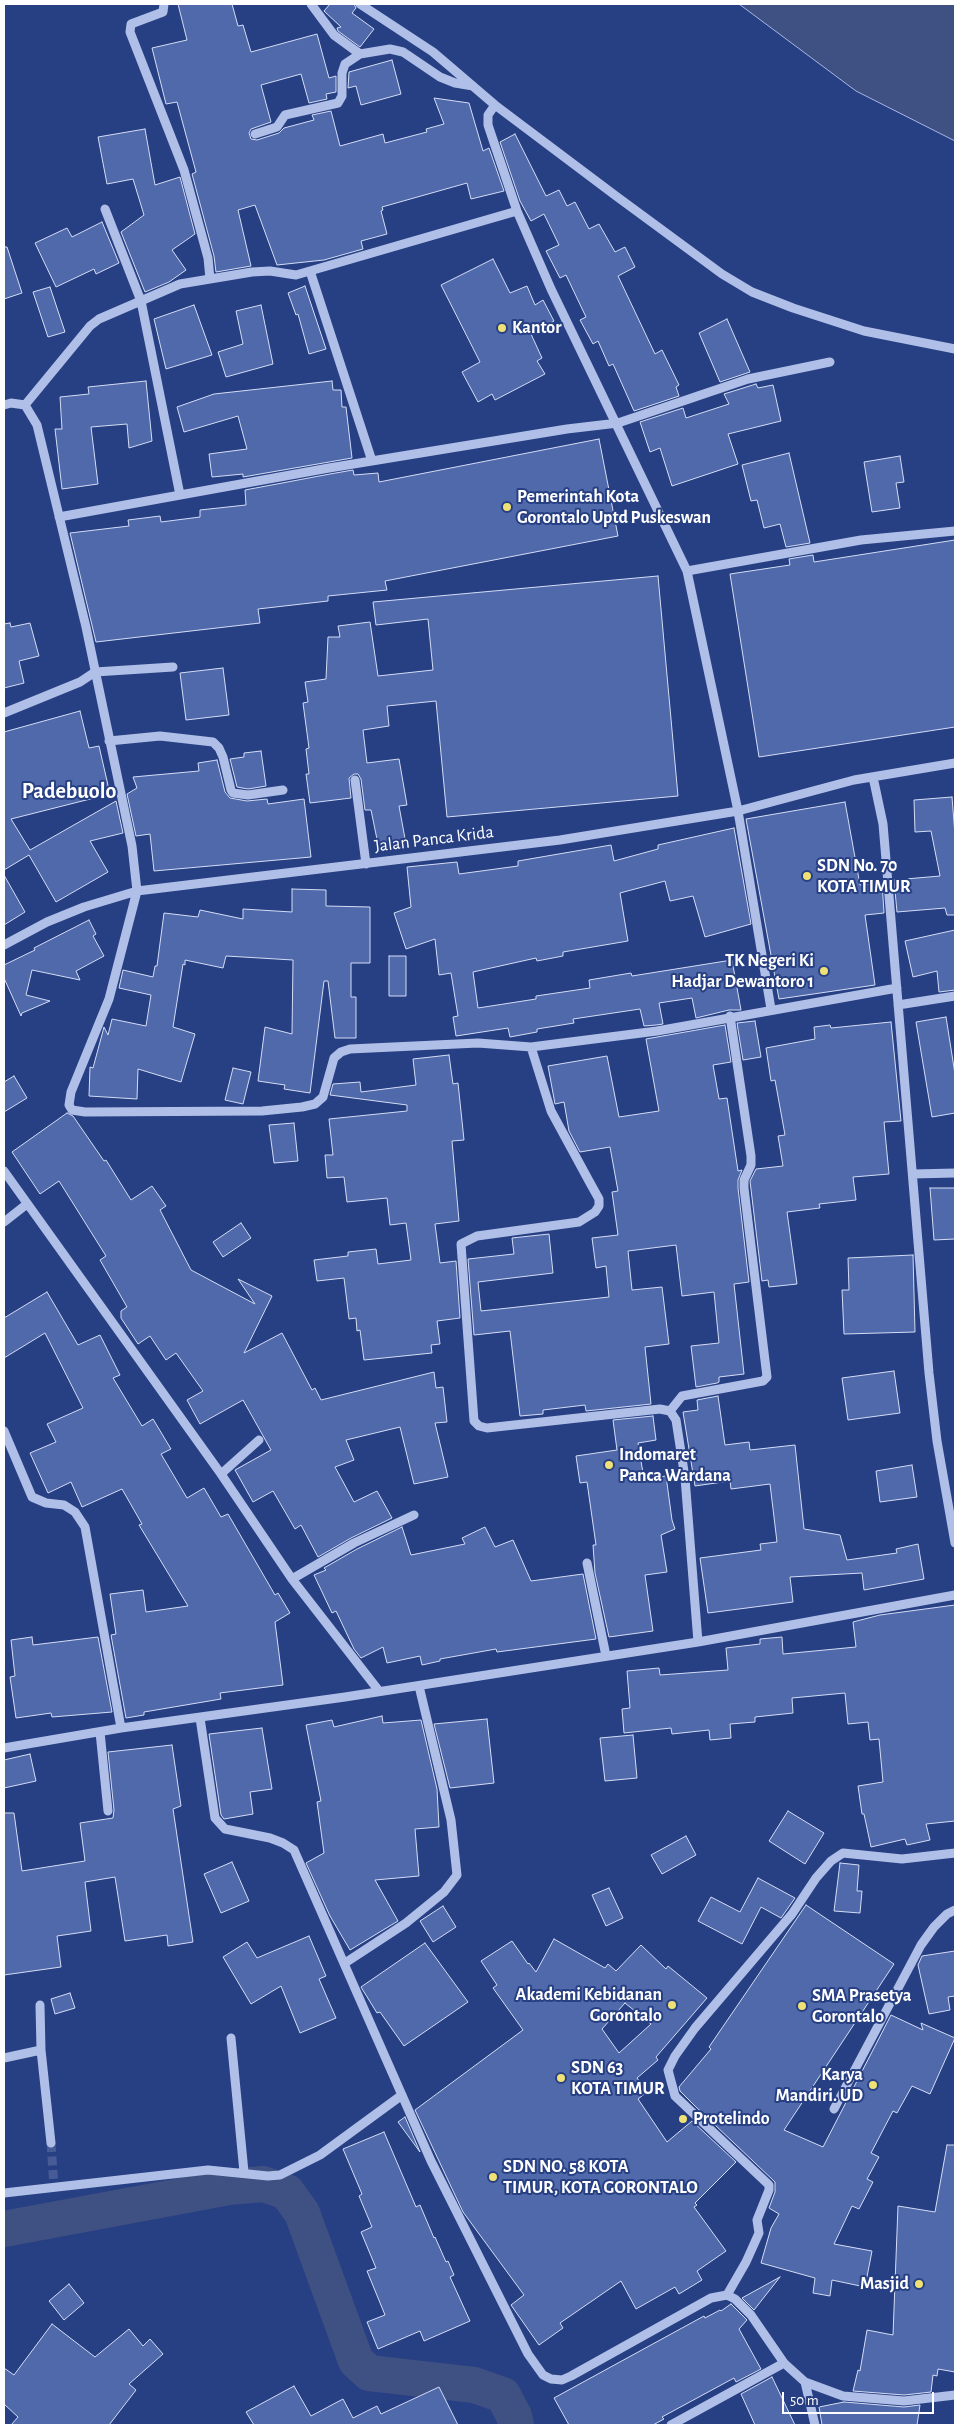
<!DOCTYPE html>
<html>
<head>
<meta charset="utf-8">
<style>
	body { margin:0 }
	#map { position:relative; width:959px; height:2429px; overflow:hidden; background:#273f83; font-family:"Alegreya Sans",sans-serif }
	canvas { display:block }
	.frame { position:absolute; inset:0; border:5px solid #fff; pointer-events:none }
	.scale { position:absolute; left:782px; top:2392px; width:152px; height:22px; box-sizing:border-box; border:2px solid #fff; border-top:0; padding-left:6px; font-size:15px; line-height:18px; white-space:nowrap; color:#fff; -webkit-text-stroke:4px #273f83; paint-order:stroke }
</style>
</head>
<body>
<div id="map">
<canvas width="959" height="2429"></canvas>
<div class="frame"></div>
<div class="scale">50 m</div>
</div>
<script>
const context = document.querySelector('canvas').getContext('2d');
context.lineJoin = 'round';
function fillPath(path, color) { context.fillStyle = color; context.fill(path, 'evenodd'); }
const shape = rows => new Path2D(rows.map(r => 'M' + r).join(''));
function strokePath(path, color, width, dash) { context.strokeStyle = color; context.lineWidth = width; context.lineCap = dash ? 'butt' : 'round'; context.setLineDash(dash || []); context.stroke(path); }
function write(font, color, halo, rows, align = 'center') {
  context.font = font + ' "Alegreya Sans",sans-serif'; context.lineWidth = 4; context.setLineDash([]); context.textBaseline = 'middle'; context.strokeStyle = halo; context.fillStyle = color; for (const [text, x, y, turn = 0] of rows) {
    context.save(); context.translate(x, y); context.rotate((+turn || 0) * Math.PI / 180); context.textAlign = isNaN(turn) ? turn : align; if (halo) context.strokeText(text, 0, 0); context.fillText(text, 0, 0); context.restore();
  }
}
const water = shape([
	[739,4,955,4,955,141,856,91,739,4]
]);
fillPath(water, '#3f5082');
strokePath(water, '#a5b8e7', 1);
strokePath(shape([
	[4,2229,229,2187,263,2184,287,2192,302,2213,356,2361,369,2373,474,2385,503,2395,514,2416,516,2425]
]), '#3f5082', 36);
const building = shape([
	[178,4,232,4,238,26,243,25,251,52,317,34,329,78,336,76,336,92,326,94,327,99,309,103,301,74,261,85,271,122,251,129,249,133,251,139,257,140,279,133,284,128,314,120,312,115,331,111,340,146,383,134,385,143,427,132,426,129,444,124,434,98,469,103,483,151,489,148,504,191,471,199,467,183,382,207,383,210,381,211,387,234,361,241,363,249,324,260,277,265,255,205,238,210,251,266,216,272,214,256,192,174,196,172,177,102,166,104,152,48,187,40,178,4],
	[330,4,354,4,356,8,352,13,374,29,360,47,338,31,337,28,341,27,324,11,330,4],
	[392,60,401,94,361,105,356,86,348,88,349,72,392,60],
	[145,129,155,185,180,177,195,234,172,250,186,270,169,282,145,292,121,232,144,215,133,179,107,184,98,137,145,129],
	[515,134,546,196,559,190,567,206,575,202,589,229,599,224,615,252,625,247,635,267,618,276,655,354,662,350,679,385,676,387,679,396,634,411,613,364,609,366,598,341,593,344,580,320,586,317,566,275,560,278,546,251,559,245,544,214,531,221,520,201,500,142,515,134],
	[102,222,119,263,96,274,94,269,56,287,35,243,67,228,72,237,102,222],
	[4,247,7,247,22,293,4,299,4,247],
	[493,259,510,293,527,286,535,305,543,300,554,321,531,334,542,358,537,361,545,374,495,400,492,394,478,402,462,372,480,362,441,285,493,259],
	[305,286,326,349,309,354,298,314,296,315,288,293,305,286],
	[50,287,65,332,48,337,33,292,50,287],
	[194,305,212,355,166,369,154,319,194,305],
	[261,305,273,364,226,377,218,352,243,344,236,311,261,305],
	[727,319,750,372,720,382,699,333,727,319],
	[146,381,152,441,129,448,127,424,91,427,98,484,62,489,55,429,62,429,60,397,89,394,88,387,146,381],
	[332,381,333,390,341,390,342,407,346,407,352,458,243,477,243,474,212,477,209,454,247,449,238,416,184,432,177,407,214,394,332,381],
	[756,384,758,388,773,385,781,421,728,434,738,464,672,486,660,448,650,452,640,422,683,408,686,418,729,404,724,394,756,384],
	[599,439,618,536,385,581,387,590,328,596,328,601,258,609,260,623,96,642,70,533,129,526,128,520,160,516,161,522,200,517,200,510,246,505,245,490,330,474,353,470,354,475,378,473,379,482,599,439],
	[789,453,810,543,786,547,780,524,764,528,757,500,751,501,742,465,789,453],
	[900,456,904,482,896,483,900,508,872,512,864,462,900,456],
	[955,540,955,727,759,757,730,574,790,565,789,559,813,555,814,562,955,540],
	[658,576,678,796,447,817,436,701,387,706,389,726,363,730,367,763,399,759,407,805,399,806,406,844,379,849,371,810,365,810,361,779,358,774,354,774,349,778,351,798,310,803,306,774,309,774,306,749,309,748,303,703,308,702,305,682,326,679,328,637,340,637,338,626,370,622,378,676,433,670,428,619,376,625,373,602,658,576],
	[10,623,11,627,30,623,39,656,19,661,24,683,4,688,4,624,10,623],
	[223,668,229,715,186,720,180,673,223,668],
	[80,711,89,748,99,746,110,794,11,819,30,850,116,801,123,833,90,841,108,872,56,902,29,855,4,870,4,732,80,711],
	[261,751,266,786,248,789,237,787,230,759,244,757,244,753,261,751],
	[217,760,225,792,230,798,247,801,267,799,268,804,304,799,311,857,154,871,150,834,136,836,127,794,137,788,133,777,199,771,198,763,217,760],
	[952,797,955,835,955,915,947,915,945,908,897,912,894,880,940,876,931,831,915,832,914,800,952,797],
	[845,802,860,885,882,882,884,913,865,915,875,985,779,999,746,819,845,802],
	[734,828,751,924,705,937,693,896,670,901,665,881,620,893,628,941,563,952,563,956,537,961,536,958,473,972,478,1008,536,999,536,996,590,988,589,980,631,973,632,976,732,960,741,1010,729,1010,696,1018,692,998,659,1003,663,1024,656,1025,644,1026,640,1009,573,1019,574,1023,537,1029,537,1032,510,1037,508,1028,456,1036,453,1017,458,1016,451,973,439,975,435,939,406,949,394,913,411,907,407,867,457,862,459,874,518,866,518,861,611,845,614,861,658,849,658,845,734,828],
	[4,875,25,912,4,925,4,875],
	[292,889,326,890,326,906,370,907,370,963,351,963,351,997,356,997,356,1038,335,1038,328,981,324,981,310,1093,284,1089,285,1085,258,1081,265,1027,292,1034,293,960,226,956,223,968,185,960,185,965,183,964,173,1027,195,1034,181,1082,138,1069,137,1099,89,1096,90,1067,93,1068,104,1027,108,1035,112,1019,146,1026,151,995,119,988,123,970,153,977,155,966,157,966,164,913,198,917,200,910,243,919,243,909,292,912,292,889],
	[89,920,96,934,93,936,104,956,76,971,80,980,32,970,26,995,50,1001,22,1013,21,1016,4,978,4,965,35,950,34,948,89,920],
	[955,930,955,990,939,992,937,971,913,977,905,941,955,930],
	[389,956,406,956,406,996,389,996,389,956],
	[946,1017,955,1074,955,1113,932,1117,916,1022,946,1017],
	[755,1021,761,1057,743,1060,737,1023,755,1021],
	[891,1022,901,1121,884,1122,889,1174,853,1177,856,1200,819,1204,820,1208,787,1212,797,1284,769,1287,768,1280,762,1281,750,1181,756,1169,783,1166,778,1136,785,1135,775,1080,771,1081,766,1048,815,1039,814,1027,830,1025,831,1028,891,1022],
	[725,1025,731,1062,713,1065,719,1099,727,1098,738,1171,742,1170,738,1180,738,1188,749,1282,734,1284,744,1374,719,1377,719,1382,717,1383,696,1387,691,1346,719,1343,714,1292,682,1296,676,1245,628,1251,632,1290,662,1287,669,1344,645,1347,651,1404,586,1411,585,1405,543,1410,543,1414,520,1416,510,1331,474,1335,468,1259,514,1254,512,1238,549,1234,553,1273,478,1282,481,1311,609,1297,606,1266,596,1268,592,1238,618,1235,612,1192,618,1191,610,1147,580,1152,569,1131,564,1102,555,1104,548,1066,607,1056,619,1117,659,1111,646,1039,725,1025],
	[449,1055,453,1084,458,1083,464,1140,452,1141,459,1221,435,1224,440,1263,456,1261,460,1318,437,1321,440,1344,431,1345,432,1353,364,1360,360,1330,357,1331,356,1318,349,1319,344,1278,317,1281,314,1260,348,1256,348,1252,376,1249,378,1264,411,1260,406,1223,390,1225,387,1198,347,1202,344,1177,327,1178,325,1155,333,1155,329,1119,407,1111,407,1105,330,1095,333,1084,360,1082,361,1092,416,1085,413,1059,449,1055],
	[233,1068,251,1072,243,1104,225,1100,233,1068],
	[14,1076,27,1098,4,1112,4,1082,14,1076],
	[67,1113,73,1116,104,1161,106,1160,131,1200,152,1186,166,1206,160,1210,191,1270,255,1304,238,1279,272,1296,244,1353,282,1333,312,1390,315,1388,321,1400,434,1372,436,1388,443,1387,447,1422,435,1423,448,1477,414,1484,400,1427,346,1440,354,1460,335,1467,354,1502,377,1491,392,1518,351,1538,318,1557,301,1525,295,1529,273,1491,253,1502,235,1470,271,1450,243,1400,200,1424,187,1400,203,1391,176,1353,166,1360,150,1336,138,1344,121,1318,121,1311,127,1307,100,1260,106,1256,59,1181,40,1194,12,1152,67,1113],
	[294,1123,298,1161,274,1163,269,1125,294,1123],
	[930,1188,955,1188,955,1239,934,1240,930,1188],
	[241,1223,251,1238,223,1257,213,1242,241,1223],
	[913,1255,915,1332,844,1334,842,1290,849,1290,848,1258,913,1255],
	[47,1292,78,1345,100,1335,120,1375,113,1378,142,1426,153,1419,171,1449,161,1454,187,1498,204,1488,221,1517,228,1514,275,1595,278,1593,290,1613,275,1622,283,1685,220,1693,221,1699,144,1712,144,1715,126,1718,111,1635,116,1634,110,1594,143,1590,146,1612,188,1606,139,1525,142,1524,122,1489,82,1507,71,1482,48,1493,30,1453,56,1442,47,1424,83,1408,45,1333,4,1358,4,1318,47,1292],
	[894,1371,900,1413,848,1420,842,1378,894,1371],
	[718,1396,725,1445,749,1442,750,1450,795,1445,804,1529,840,1535,847,1560,897,1553,896,1549,918,1544,924,1579,864,1590,862,1573,790,1577,793,1602,708,1613,700,1558,761,1550,760,1544,777,1542,770,1484,731,1489,730,1481,695,1486,683,1412,698,1410,697,1400,718,1396],
	[653,1416,656,1440,638,1443,644,1479,666,1476,672,1520,675,1529,661,1535,667,1572,645,1575,653,1631,609,1637,595,1573,593,1545,596,1545,587,1482,580,1483,576,1456,617,1450,613,1420,653,1416],
	[912,1465,917,1497,880,1502,876,1471,912,1465],
	[402,1527,411,1555,465,1544,462,1538,485,1527,495,1547,513,1540,531,1581,583,1574,596,1639,497,1652,496,1649,440,1659,440,1661,422,1665,420,1656,387,1663,383,1647,361,1658,354,1649,336,1611,332,1613,314,1575,326,1570,324,1568,357,1549,402,1527],
	[955,1605,955,1821,926,1824,930,1840,907,1845,905,1839,871,1847,864,1814,862,1814,858,1786,883,1782,879,1739,870,1740,868,1722,848,1724,845,1693,792,1698,793,1713,755,1717,755,1722,730,1724,731,1738,710,1740,709,1730,672,1734,671,1728,624,1733,622,1709,630,1708,627,1671,659,1668,660,1675,728,1670,726,1648,760,1644,760,1639,782,1637,783,1654,856,1647,853,1622,880,1615,955,1605],
	[32,1637,33,1645,98,1637,112,1712,52,1717,51,1713,16,1718,10,1677,15,1676,11,1640,32,1637],
	[382,1716,383,1723,421,1720,437,1789,439,1827,415,1829,419,1876,375,1880,398,1921,350,1950,330,1916,306,1863,324,1853,317,1802,321,1801,306,1725,332,1720,334,1727,382,1716],
	[487,1719,494,1783,450,1788,434,1724,487,1719],
	[262,1728,272,1789,250,1792,253,1814,224,1819,221,1815,209,1734,262,1728],
	[633,1735,637,1778,605,1781,600,1738,633,1735],
	[172,1745,181,1806,173,1809,193,1942,168,1946,167,1935,125,1941,115,1877,85,1882,91,1931,57,1936,61,1967,4,1975,4,1813,14,1813,22,1871,85,1861,80,1823,113,1818,114,1810,108,1752,172,1745],
	[30,1754,36,1781,4,1788,4,1760,30,1754],
	[788,1811,824,1833,805,1864,769,1841,788,1811],
	[686,1836,696,1855,662,1874,651,1855,686,1836],
	[232,1862,249,1901,221,1913,204,1874,232,1862],
	[840,1863,859,1865,857,1891,862,1891,860,1913,834,1911,840,1863],
	[758,1878,795,1898,781,1918,761,1907,742,1944,698,1921,711,1897,740,1912,758,1878],
	[609,1888,623,1918,606,1926,592,1895,609,1888],
	[806,1905,894,1964,784,2130,823,2147,891,2015,923,2030,921,2023,955,2038,930,2094,912,2086,897,2113,893,2111,871,2153,879,2157,867,2179,873,2182,859,2209,852,2206,834,2244,872,2251,865,2287,832,2280,830,2296,813,2293,815,2278,761,2263,771,2228,779,2214,769,2208,775,2192,775,2182,694,2105,680,2091,679,2087,711,2049,709,2047,806,1905],
	[443,1906,456,1927,433,1942,420,1921,443,1906],
	[309,1936,326,1976,319,1979,336,2018,300,2033,281,1986,251,2004,223,1957,247,1942,257,1958,309,1936],
	[554,1939,605,1968,608,1964,616,1971,641,1945,666,1969,668,1966,707,1998,656,2057,658,2060,637,2078,647,2092,638,2099,667,2142,692,2121,736,2162,695,2203,697,2205,694,2207,726,2251,697,2271,702,2280,679,2294,675,2287,636,2309,621,2281,560,2323,563,2328,539,2345,511,2305,524,2295,463,2212,415,2110,523,2030,493,1988,497,1985,481,1961,512,1941,528,1964,529,1963,536,1972,554,1939],
	[625,2003,651,2024,619,2053,602,2029,625,2003],
	[425,1943,468,2002,404,2046,380,2012,377,2013,361,1987,425,1943],
	[955,1951,955,1996,948,1997,950,2010,929,2014,918,1965,922,1956,955,1951],
	[70,1993,75,2008,55,2014,51,1999,70,1993],
	[405,2117,420,2152,398,2122,405,2117],
	[384,2132,416,2207,420,2205,434,2238,435,2237,446,2262,448,2261,454,2275,450,2277,470,2321,424,2341,420,2331,378,2349,367,2322,385,2315,367,2271,376,2268,361,2232,372,2227,359,2196,362,2194,343,2149,384,2132],
	[947,2145,955,2145,955,2372,938,2369,937,2376,933,2375,931,2392,904,2395,853,2391,858,2370,860,2371,867,2330,893,2335,898,2206,935,2212,947,2145],
	[780,2277,754,2310,742,2298,780,2277],
	[69,2284,84,2303,64,2320,49,2301,69,2284],
	[731,2304,747,2320,739,2329,761,2369,736,2382,734,2378,662,2417,664,2419,653,2425,569,2425,554,2398,704,2316,705,2318,720,2310,721,2311,731,2304],
	[52,2324,95,2357,129,2329,143,2346,150,2339,163,2354,129,2384,136,2390,109,2425,11,2425,18,2417,4,2404,4,2368,14,2375,52,2324],
	[772,2377,795,2425,755,2425,741,2394,772,2377],
	[294,2386,311,2416,343,2399,353,2418,377,2406,381,2414,439,2387,458,2425,254,2425,246,2412,294,2386],
	[844,2402,904,2407,920,2405,917,2425,822,2425,819,2407,844,2402]
]);
fillPath(building, '#5069ab');
strokePath(building, '#d4ddf5', 1);
strokePath(shape([
	[51,2143,54,2187]
]), '#475c96', 9, [9, 4.5]);
strokePath(shape([
	[164,4,163,12,131,24,130,32,184,170,208,258,210,279],
	[311,4,334,35,360,54],
	[360,4,433,52,495,105,616,196,722,274,752,292,793,308,864,331,955,349],
	[495,105,488,115,488,125,517,211,551,289,687,571,738,811,771,1009],
	[255,134,277,127,285,115,338,103,342,96,342,73,345,64,360,54,390,49,403,52,440,77,455,83,473,86],
	[105,209,141,301,180,495],
	[310,271,372,461],
	[4,405,11,403,25,405,37,425,86,627,132,846,137,891,109,999,71,1092,69,1105,72,1110,85,1112,262,1111,302,1107,315,1104,323,1097,334,1058,341,1052,350,1049,478,1043,531,1047,657,1031,897,988],
	[25,405,90,326,99,319,180,284,252,272,270,271,296,275,517,211],
	[59,517,329,468,567,429,618,423,748,379,830,362],
	[687,571,861,540,955,531],
	[4,713,80,682,95,672,173,667],
	[109,741,160,736,213,742,219,748,223,757,231,790,233,793,248,795,283,790],
	[873,777,883,824,929,1373,937,1441,955,1543],
	[355,780,366,864],
	[4,945,47,922,84,907,137,891,560,840,738,811,854,780,955,763],
	[898,1005,955,996],
	[531,1047,551,1111,589,1181,599,1199,599,1206,595,1212,579,1222,477,1236,461,1244,474,1421,479,1426,487,1428,660,1409,670,1411,676,1420,685,1478,698,1642],
	[4,1171,221,1474,292,1579,379,1691],
	[913,1174,955,1173],
	[4,1222,27,1204],
	[670,1411,682,1396,763,1381,767,1377,744,1188,744,1180,751,1165,751,1156,730,1016],
	[4,1431,32,1497,46,1503,64,1505,75,1512,85,1527,121,1728],
	[221,1474,259,1440],
	[587,1563,606,1656],
	[292,1579,354,1543,414,1515],
	[200,1718,215,1818,225,1829,270,1838,283,1843,294,1850,431,2161,528,2354,543,2375,551,2379,562,2380,571,2376,711,2298,727,2295,735,2299,751,2315,784,2363,805,2382,815,2425],
	[100,1732,108,1811],
	[4,1748,121,1728,345,1697,698,1642,955,1595],
	[345,1963,406,1923,444,1892,457,1875,451,1820,419,1686],
	[40,2005,41,2050],
	[231,2038,244,2172],
	[4,2058,41,2050,51,2143],
	[834,2109,921,1945,934,1927,947,1914,955,1910],
	[4,2193,208,2170,268,2176,280,2175,320,2155,402,2095],
	[727,2295,746,2262,759,2233,757,2220,769,2190,769,2185,675,2096,668,2070,675,2056,695,2028,792,1914,816,1878,831,1861,843,1853,902,1859,955,1853],
	[805,2382,843,2396,904,2401,955,2395],
	[671,2425,784,2363]
]), '#b0bfe7', 9);
for (const [x, y, r, color] of [
	[502,328,5,"#efe176"],
	[507,507,5,"#efe176"],
	[807,876,5,"#efe176"],
	[824,971,5,"#efe176"],
	[609,1465,5,"#efe176"],
	[672,2005,5,"#efe176"],
	[802,2006,5,"#efe176"],
	[561,2078,5,"#efe176"],
	[873,2085,5,"#efe176"],
	[683,2119,5,"#efe176"],
	[493,2177,5,"#efe176"],
	[919,2284,5,"#efe176"]
]) { const dot = new Path2D(); dot.arc(x, y, r, 0, 2 * Math.PI); context.fillStyle = color; context.fill(dot); strokePath(dot, '#273f83', 2); }
write('bold 18px', '#fff', '#273f83', [
	["Kantor",512,328],
	["Pemerintah Kota",517,497],
	["Gorontalo Uptd Puskeswan",517,518],
	["SDN No. 70",817,866],
	["KOTA TIMUR",817,887],
	["TK Negeri Ki",814,961,"right"],
	["Hadjar Dewantoro 1",814,982,"right"],
	["Indomaret",619,1455],
	["Panca Wardana",619,1476],
	["Akademi Kebidanan",662,1995,"right"],
	["Gorontalo",662,2016,"right"],
	["SMA Prasetya",812,1996],
	["Gorontalo",812,2017],
	["SDN 63",571,2068],
	["KOTA TIMUR",571,2089],
	["Karya",863,2075,"right"],
	["Mandiri. UD",863,2096,"right"],
	["Protelindo",693,2119],
	["SDN NO. 58 KOTA",503,2167],
	["TIMUR, KOTA GORONTALO",503,2188],
	["Masjid",909,2284,"right"]
], 'left');
write('18px', '#fff', '#273f83', [
	["Jalan Panca Krida",434,839,-7]
]);
write('bold 22px', '#fff', '#273f83', [
	["Padebuolo",69,791]
]);
</script>
</body>
</html>
